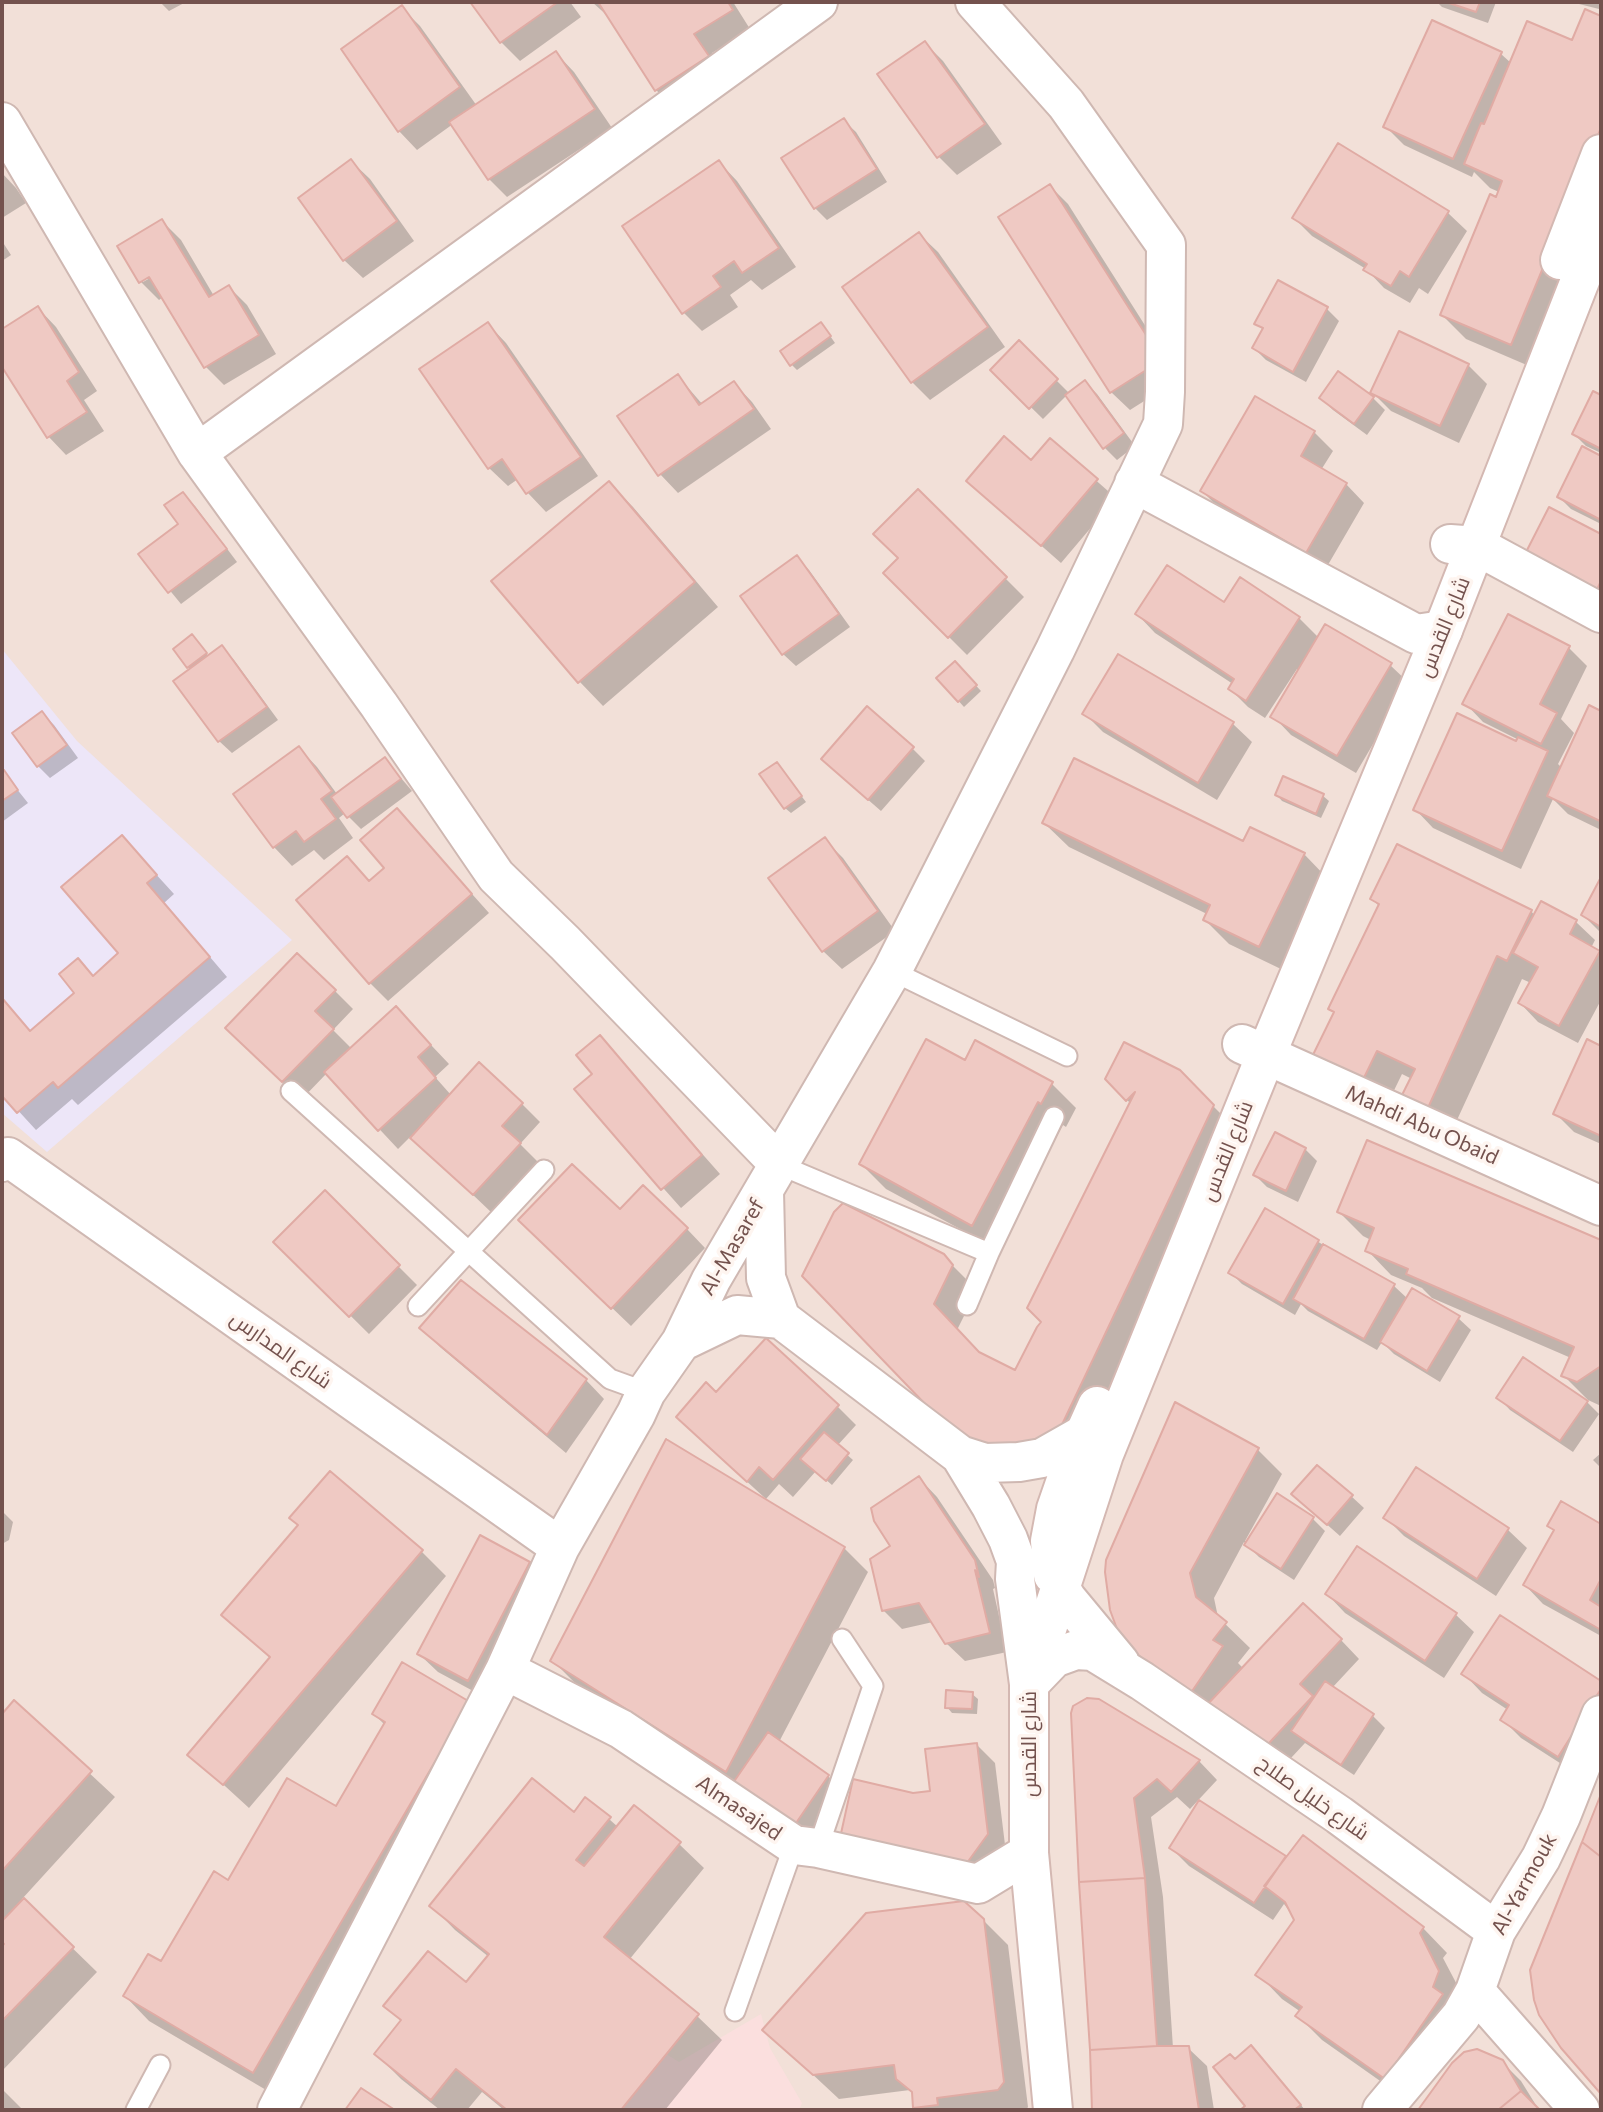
<!DOCTYPE html>
<html>
<head>
<meta charset="utf-8">
<style>
	body { margin:0 }
	#map { position:relative; width:1603px; height:2112px; overflow:hidden; background:#fbf0e9; font-family:Commissioner,sans-serif }
	canvas { display:block }
	.frame { position:absolute; inset:0; border:4px solid #74524e; pointer-events:none }
</style>
</head>
<body>
<div id="map">
<canvas width="1603" height="2112"></canvas>
<div class="frame"></div>
</div>
<script>
const context = document.querySelector('canvas').getContext('2d');
context.lineJoin = 'round';
function fillPath(path, color) { context.fillStyle = color; context.fill(path, 'evenodd'); }
const shape = rows => new Path2D(rows.map(r => 'M' + r).join(''));
function strokePath(path, color, width, dash) { context.strokeStyle = color; context.lineWidth = width; context.lineCap = dash ? 'butt' : 'round'; context.setLineDash(dash || []); context.stroke(path); }
function write(font, color, halo, rows, align = 'center') {
  context.font = font + ' Commissioner,Cairo,sans-serif'; context.lineWidth = 7; context.setLineDash([]); context.textBaseline = 'middle'; context.strokeStyle = halo; context.fillStyle = color; for (const [text, x, y, turn = 0] of rows) {
    context.save(); context.translate(x, y); context.rotate((+turn || 0) * Math.PI / 180); context.textAlign = isNaN(turn) ? turn : align; if (halo) context.strokeText(text, 0, 0); context.fillText(text, 0, 0); context.restore();
  }
}
fillPath(shape([
	[2,2,1601,2,1601,2110,2,2110]
]), '#f2e0d8');
fillPath(shape([
	[761,2014,770,2048,802,2103,799,2110,603,2110,643,2040,679,2062]
]), '#fbdfde');
fillPath(shape([
	[2,649,77,741,292,940,47,1152,2,1113]
]), '#ede6f8');
fillPath(shape([
	[160,2,186,2,169,11],
	[473,2,570,2,581,17,520,61,501,42],
	[592,2,733,2,750,29,712,53,726,75,675,108,656,90,610,18],
	[1437,2,1496,2,1488,23,1442,7],
	[1571,2,1600,2,1599,9],
	[402,8,420,26,477,106,556,53,574,72,612,128,507,197,489,179,453,124,417,150,399,131],
	[1586,12,1601,18,1601,211,1536,369,1466,339,1442,315,1499,192,1490,188,1474,172,1472,177,1404,145,1385,126,1433,22,1501,54,1511,63,1573,42],
	[925,43,943,61,1002,144,957,175,939,157,880,75],
	[843,120,856,132,887,182,827,220,815,208],
	[1338,145,1448,213,1467,231,1428,294,1419,288,1410,303,1384,288,1366,269,1312,236,1294,218],
	[351,161,370,179,414,241,363,278,344,260],
	[719,162,737,181,796,267,762,290,751,280,730,295,738,307,702,331,684,313],
	[2,173,16,188,26,203,2,218],
	[1050,186,1068,204,1179,379,1130,410,1111,392],
	[162,221,181,240,214,296,229,287,247,305,276,354,224,385,206,367,163,297,159,300,141,282],
	[157,274,143,282,143,278],
	[919,234,938,252,1005,347,930,400,912,382],
	[2,241,11,255,2,261],
	[1279,282,1327,309,1339,321,1306,382,1266,360,1254,348,1264,331,1256,323],
	[38,308,56,327,97,391,84,400,104,431,66,455,48,436,2,364,2,331],
	[488,324,506,343,598,476,546,512,528,493,518,479,508,486,489,468],
	[826,330,835,343,797,370,792,365],
	[1019,343,1069,393,1085,382,1097,394,1135,446,1117,460,1105,448,1067,395,1043,419,993,370],
	[1468,365,1487,384,1459,443,1391,411,1372,392],
	[678,376,703,405,734,383,752,402,771,429,678,493,660,474],
	[1594,393,1601,397,1601,453,1586,446,1574,434],
	[1321,398,1373,398,1385,410,1367,435,1333,410],
	[1314,432,1333,451,1321,470,1346,484,1364,503,1325,570,1221,510,1202,491],
	[1050,440,1116,498,1061,563,968,481,1031,462],
	[1583,448,1601,457,1601,524,1571,509,1559,497],
	[609,483,633,507,718,607,603,706,579,681],
	[918,491,1024,597,967,655,885,573,900,558],
	[183,494,195,506,237,562,181,604,140,554,180,524],
	[1549,509,1601,536,1601,602],
	[797,558,809,570,850,627,796,666,783,654],
	[1241,579,1299,618,1319,638,1390,665,1409,683,1356,773,1291,735,1273,716,1300,670,1297,669,1265,718,1248,707,1230,689,1233,684,1155,633,1137,614,1224,604],
	[198,642,209,657,222,648,234,660,278,720,232,753,219,741,175,681,191,670,188,667],
	[1569,648,1587,666,1561,719,1574,733,1558,764,1562,768,1590,708,1601,713,1601,830,1568,814,1553,799,1521,869,1433,828,1415,809,1517,744,1519,740,1483,722,1465,703],
	[1118,656,1233,724,1252,742,1217,800,1103,732,1085,714],
	[955,663,981,691,964,707,938,678],
	[42,713,54,725,78,758,50,778,38,766],
	[299,748,317,767,337,794,385,759,412,791,361,829,345,813,339,818,353,838,324,860,314,850,292,866,274,847],
	[912,748,925,761,881,811,835,771],
	[777,764,806,802,791,813,785,808],
	[4,773,28,803,2,822,2,774],
	[1277,795,1323,796,1329,801,1321,818,1282,801],
	[397,810,489,913,388,1001,370,983,347,858,370,882,386,869],
	[1044,823,1244,843,1304,854,1328,879,1283,970,1229,944,1205,920,1207,914,1069,847],
	[122,837,174,894,164,903,227,977,78,1105,72,1099,36,1130,2,1093,2,998,31,1032,77,993,78,961,94,977,121,954],
	[824,839,843,858,895,931,842,969,823,951],
	[1601,881,1601,933,1583,915],
	[1372,899,1531,911,1535,916,1542,904,1576,922,1595,940,1591,948,1601,955,1601,1000,1578,1043,1538,1022,1520,1003,1531,983,1522,979,1451,1133,1428,1121,1412,1079,1402,1074,1383,1113,1334,1089,1335,1014,1330,1009,1379,906],
	[335,991,353,1009,333,1030,352,1049,396,1008,449,1064,435,1077,451,1095,522,1104,540,1122,520,1144,538,1162,492,1213,411,1136,398,1149,327,1073,301,1100,227,1028],
	[600,1038,720,1174,681,1208,576,1090,595,1074],
	[1588,1042,1601,1048,1601,1144,1574,1132,1555,1113],
	[966,1062,1052,1084,1076,1108,1066,1127,1063,1125,997,1249,886,1189,861,1164],
	[1179,1072,1237,1130,1082,1457,804,1276,943,1256,977,1290,957,1330,980,1354,1016,1372,1044,1323,1131,1104,1107,1079],
	[1368,1143,1601,1242,1601,1406,1588,1400,1564,1376,1571,1358,1432,1298,1422,1288,1391,1275,1367,1250,1371,1240,1363,1236,1339,1212],
	[1305,1149,1317,1161,1298,1202,1267,1187,1255,1175],
	[325,1193,417,1285,369,1334,276,1242],
	[1265,1211,1394,1286,1408,1299,1458,1318,1471,1330,1440,1382,1394,1354,1382,1342,1377,1350,1308,1311,1301,1304,1295,1315,1242,1284,1230,1272],
	[620,1212,687,1229,705,1248,631,1326,539,1238],
	[422,1328,586,1380,604,1399,566,1453,440,1347],
	[1498,1397,1587,1402,1599,1414,1573,1452,1510,1410],
	[837,1406,856,1425,837,1446,853,1460,832,1485,816,1471,793,1497,779,1484,766,1499,696,1435],
	[1257,1449,1282,1474,1245,1541,1248,1542,1278,1496,1313,1519,1325,1531,1294,1580,1259,1557,1244,1542,1214,1598,1218,1617,1250,1648,1238,1663,1244,1669,1341,1640,1359,1659,1332,1688,1373,1716,1385,1728,1354,1775,1305,1743,1277,1773,1128,1643],
	[1601,1453,1601,1468,1593,1460],
	[1416,1470,1508,1530,1527,1548,1496,1596,1404,1536,1385,1517],
	[330,1473,422,1552,446,1576,249,1808,190,1754,271,1659,223,1615,300,1526],
	[919,1478,937,1497,993,1580,995,1588,993,1589,1007,1652,965,1661,946,1643,933,1622,902,1629,883,1610,893,1547],
	[1351,1496,1364,1508,1340,1536,1306,1506],
	[1562,1504,1601,1526,1601,1636,1543,1604,1525,1585,1555,1532,1549,1526],
	[2,1511,13,1522,9,1540,2,1544],
	[480,1538,529,1564,548,1582,486,1698,438,1672,419,1654],
	[844,1548,868,1572,779,1742,828,1776,840,1788,807,1837,577,1685,552,1660],
	[1327,1594,1455,1614,1474,1632,1444,1678,1345,1613],
	[1500,1617,1601,1683,1601,1736,1577,1774,1521,1738,1502,1719,1508,1710,1482,1693,1464,1674],
	[972,1694,978,1699,977,1714,952,1713,947,1707],
	[1099,1700,1199,1761,1217,1780,1190,1809,1177,1797,1151,1817,1163,1897,1173,2048,1188,2048,1207,2066,1214,2110,1093,2110,1073,1713],
	[14,1703,115,1797,22,1899,97,1972,2,2071,2,1949,6,1944,2,1940,2,1717],
	[469,1704,278,2097,149,2021,125,1996,162,1964,228,1882,336,1808,385,1725,374,1714],
	[977,1745,995,1763,1006,1853,983,1884,913,1795,932,1792],
	[1601,1799,1601,2091,1562,2047,1584,1843],
	[1199,1803,1287,1859,1423,1928,1447,1953,1443,1958,1463,1996,1410,2102,1322,2040,1298,2016,1301,2012,1282,1999,1258,1974,1296,1920,1284,1904,1273,1920,1189,1866,1171,1848],
	[574,1814,609,1819,618,1827,679,1844,704,1868,629,1960,697,2016,722,2040,665,2110,504,2110,482,2092,467,2110,440,2110,401,2079,376,2054,402,2022,386,2006,467,1984,489,1957,455,1930,431,1905],
	[983,1920,1008,1945,1028,2107,1026,2110,918,2110,915,2107,914,2094,910,2090,839,2099,765,2030],
	[1251,2047,1263,2059,1305,2110,1242,2110,1248,2106,1235,2061],
	[1502,2062,1521,2081,1539,2110,1420,2110,1453,2064],
	[2,2089,23,2110,2,2110]
]), '#0003');
const building = shape([
	[470,2,558,2,500,43,470,2],
	[598,2,728,2,733,10,694,34,709,56,655,91,598,2],
	[1446,2,1480,2,1476,12,1446,2],
	[402,5,460,87,398,132,341,49,402,5],
	[1585,9,1601,16,1601,128,1511,345,1440,315,1490,194,1496,197,1502,181,1464,164,1481,123,1484,124,1527,21,1572,40,1585,9],
	[1432,20,1502,52,1453,159,1383,127,1432,20],
	[925,41,985,124,937,158,877,74,925,41],
	[556,51,595,109,488,180,449,122,556,51],
	[844,118,877,169,814,209,781,158,844,118],
	[1338,143,1449,211,1409,277,1400,271,1391,286,1363,270,1367,264,1292,218,1338,143],
	[351,159,397,221,343,261,298,198,351,159],
	[719,160,779,248,742,273,734,261,713,276,721,287,682,314,622,226,719,160],
	[1050,184,1162,360,1110,393,998,217,1050,184],
	[162,219,209,297,229,285,259,335,204,368,149,277,139,283,117,246,162,219],
	[919,232,988,327,911,383,842,287,919,232],
	[1278,280,1328,307,1293,372,1252,348,1263,328,1254,324,1278,280],
	[38,306,79,372,67,381,87,412,47,438,2,367,2,329,38,306],
	[488,322,581,457,526,494,502,459,488,469,419,369,488,322],
	[821,322,831,336,790,366,780,351,821,322],
	[1399,331,1469,364,1440,426,1370,393,1399,331],
	[1019,340,1058,379,1029,409,990,370,1019,340],
	[1338,371,1374,397,1354,424,1319,398,1338,371],
	[678,374,699,405,734,381,754,409,658,476,617,416,678,374],
	[1085,380,1124,433,1103,449,1065,395,1085,380],
	[1593,391,1601,395,1601,449,1572,434,1593,391],
	[1255,396,1315,431,1301,456,1347,483,1306,553,1200,491,1255,396],
	[1004,436,1031,460,1050,438,1098,479,1041,546,966,481,1004,436],
	[1582,446,1601,456,1601,520,1557,497,1582,446],
	[609,481,695,582,578,683,491,581,609,481],
	[918,489,1007,577,948,638,883,573,898,558,873,534,918,489],
	[183,492,227,549,168,593,138,554,178,524,164,505,183,492],
	[1549,507,1601,534,1601,581,1595,594,1523,558,1549,507],
	[797,555,839,614,782,655,740,596,797,555],
	[1167,565,1224,602,1240,577,1300,617,1246,701,1228,689,1234,679,1135,614,1167,565],
	[1508,614,1570,646,1540,704,1557,713,1541,744,1462,704,1508,614],
	[1325,624,1392,663,1337,756,1270,717,1325,624],
	[192,634,207,653,187,668,173,649,192,634],
	[222,645,267,707,218,742,173,681,222,645],
	[1118,654,1234,722,1198,783,1082,714,1118,654],
	[955,661,977,685,958,702,936,678,955,661],
	[1589,705,1601,711,1600,821,1547,796,1589,705],
	[867,706,914,747,868,800,821,759,867,706],
	[42,711,67,745,37,767,12,733,42,711],
	[1457,713,1516,741,1518,737,1548,751,1502,851,1413,810,1457,713],
	[299,746,332,791,321,799,336,819,304,842,296,831,273,848,233,794,299,746],
	[385,757,401,779,347,818,331,797,385,757],
	[1074,758,1243,841,1250,827,1305,853,1259,947,1203,920,1210,905,1042,823,1074,758],
	[777,762,802,796,784,809,759,774,777,762],
	[4,770,18,790,2,801,2,772,4,770],
	[1283,776,1324,794,1316,814,1275,795,1283,776],
	[397,808,472,894,369,984,296,900,347,856,369,881,384,868,360,840,397,808],
	[122,835,157,875,147,883,210,957,58,1088,53,1082,17,1113,2,1096,2,998,30,1031,74,993,59,974,78,958,93,976,118,953,61,887,122,835],
	[825,837,878,911,822,952,768,878,825,837],
	[1397,844,1532,910,1507,961,1497,956,1427,1110,1401,1097,1415,1069,1377,1051,1358,1090,1308,1065,1334,1012,1328,1009,1379,904,1370,899,1397,844],
	[1601,877,1601,927,1581,915,1601,877],
	[1541,901,1577,920,1570,934,1600,951,1559,1026,1518,1003,1538,967,1513,953,1541,901],
	[297,953,336,990,315,1011,334,1029,282,1082,225,1028,297,953],
	[396,1006,431,1045,418,1057,436,1078,378,1131,324,1072,396,1006],
	[600,1035,702,1155,661,1190,574,1089,592,1074,576,1055,600,1035],
	[926,1039,965,1060,975,1040,1053,1082,1041,1104,1038,1102,972,1226,859,1164,926,1039],
	[1587,1039,1601,1046,1601,1136,1553,1114,1587,1039],
	[1124,1042,1180,1070,1214,1105,1058,1433,977,1458,802,1276,834,1212,843,1203,944,1254,953,1265,934,1304,979,1352,1015,1370,1037,1327,1041,1322,1027,1308,1135,1092,1126,1101,1105,1079,1124,1042],
	[479,1062,523,1103,502,1126,521,1143,473,1195,410,1138,479,1062],
	[1275,1132,1306,1148,1286,1191,1253,1175,1275,1132],
	[1367,1140,1601,1240,1601,1366,1577,1382,1561,1376,1574,1347,1406,1274,1408,1269,1365,1251,1374,1228,1337,1212,1367,1140],
	[572,1164,620,1209,643,1185,688,1228,611,1309,518,1220,572,1164],
	[325,1190,400,1265,349,1317,273,1242,325,1190],
	[1265,1208,1319,1240,1283,1304,1228,1273,1265,1208],
	[1323,1244,1395,1284,1364,1339,1293,1299,1323,1244],
	[461,1280,587,1379,547,1435,419,1328,461,1280],
	[1412,1288,1460,1316,1427,1371,1380,1342,1412,1288],
	[766,1338,839,1405,773,1480,759,1467,747,1482,676,1417,706,1382,716,1392,766,1338],
	[1523,1357,1588,1401,1560,1441,1496,1398,1523,1357],
	[1175,1402,1259,1448,1190,1573,1196,1597,1227,1622,1213,1640,1223,1646,1188,1697,1164,1680,1127,1644,1117,1629,1110,1610,1105,1572,1106,1560,1175,1402],
	[824,1432,849,1453,826,1481,800,1459,824,1432],
	[666,1439,845,1547,726,1772,550,1661,666,1439],
	[1317,1465,1353,1495,1327,1525,1291,1494,1317,1465],
	[1416,1467,1509,1528,1477,1579,1383,1518,1416,1467],
	[330,1471,423,1550,223,1785,187,1755,270,1657,221,1615,298,1525,289,1518,330,1471],
	[919,1476,975,1560,979,1577,975,1570,990,1633,945,1644,919,1603,882,1611,870,1559,890,1546,874,1521,871,1508,919,1476],
	[1277,1493,1314,1517,1281,1569,1244,1545,1277,1493],
	[1561,1501,1601,1524,1601,1579,1590,1600,1601,1607,1601,1630,1523,1585,1554,1530,1547,1526,1561,1501],
	[480,1535,530,1562,468,1681,417,1654,480,1535],
	[1357,1546,1457,1613,1425,1661,1325,1594,1357,1546],
	[1303,1603,1342,1639,1300,1684,1313,1696,1257,1756,1205,1707,1303,1603],
	[1500,1615,1601,1681,1601,1689,1558,1757,1500,1720,1509,1705,1461,1674,1500,1615],
	[402,1662,470,1702,253,2073,123,1996,148,1954,161,1961,214,1871,228,1880,287,1778,336,1806,385,1722,372,1714,402,1662],
	[1325,1681,1374,1714,1341,1765,1291,1731,1325,1681],
	[946,1690,973,1692,972,1709,945,1708,946,1690],
	[1087,1698,1099,1699,1200,1760,1171,1792,1157,1779,1134,1798,1145,1878,1079,1882,1071,1713,1073,1706,1087,1698],
	[14,1700,92,1771,2,1871,2,1714,14,1700],
	[768,1732,829,1775,794,1826,733,1783,768,1732],
	[977,1743,988,1834,964,1867,840,1838,853,1779,913,1793,930,1791,925,1749,977,1743],
	[532,1778,574,1812,585,1797,611,1817,576,1860,584,1866,634,1805,681,1842,604,1937,699,2014,621,2110,507,2110,456,2069,431,2100,374,2054,401,2020,383,2006,428,1951,466,1982,489,1954,429,1906,532,1778],
	[1601,1794,1601,1857,1582,1842,1601,1794],
	[1199,1800,1286,1856,1254,1903,1169,1848,1199,1800],
	[1303,1835,1424,1927,1420,1933,1439,1971,1433,1987,1443,1994,1385,2079,1295,2016,1302,2007,1255,1975,1294,1920,1285,1902,1264,1886,1303,1835],
	[1582,1842,1601,1857,1601,2094,1561,2048,1539,2015,1534,2000,1530,1970,1582,1842],
	[1145,1878,1157,2046,1090,2050,1079,1882,1145,1878],
	[24,1898,74,1947,2,2021,2,1946,4,1944,2,1942,2,1921,24,1898],
	[964,1901,984,1919,1004,2082,998,2090,937,2098,938,2105,913,2108,912,2092,896,2079,894,2065,813,2075,762,2030,866,1913,964,1901],
	[1251,2045,1301,2105,1294,2110,1240,2110,1245,2106,1213,2067,1230,2054,1235,2059,1251,2045],
	[1157,2046,1189,2046,1199,2110,1092,2110,1090,2050,1157,2046],
	[1477,2049,1503,2060,1521,2091,1498,2110,1418,2110,1452,2063,1464,2052,1477,2049],
	[361,2088,395,2110,345,2110,361,2088],
	[1521,2091,1540,2110,1498,2110,1521,2091]
]);
fillPath(building, '#efc9c3');
strokePath(building, '#e0aba4', 2);
const lane = shape([
	[892,971,1067,1056],
	[291,1091,610,1379,646,1392],
	[780,1165,989,1253],
	[967,1305,989,1253,1054,1117],
	[418,1306,544,1170],
	[818,1848,873,1686,842,1639],
	[735,2011,794,1845],
	[136,2110,160,2065]
]);
const street = shape([
	[2,122,197,453,379,705,496,876,565,943,780,1165],
	[197,453,818,2],
	[1134,483,1416,634,1443,630],
	[1450,544,1477,546,1601,613],
	[1242,1044,1601,1206],
	[2,1162,8,1157,560,1547],
	[764,1191,766,1278,781,1319],
	[681,1342,737,1315,781,1319,960,1455,985,1463,1019,1462,1042,1458,1086,1433],
	[960,1455,991,1506,1008,1539,1016,1561,1015,1579,1029,1684],
	[1060,1588,1067,1599,1120,1663],
	[505,1670,621,1729,794,1845,818,1848,978,1884,1029,1853],
	[1029,1684,1054,1658,1076,1650,1093,1651,1142,1681,1339,1815,1496,1931],
	[1475,1991,1580,2110],
	[277,2110,505,1670,560,1547,636,1414,646,1392,681,1342,711,1280,892,971,1055,650,1163,424,1165,392,1166,245,1066,104,975,2],
	[1382,2110,1461,2016,1475,1991,1496,1931,1541,1858,1561,1816,1601,1715]
]);
const secondary = shape([
	[1560,260,1601,154],
	[1053,1575,1050,1541,1056,1509,1074,1457,1097,1406],
	[1053,2110,1029,1853,1029,1684,1104,1454,1266,1055,1443,630,1601,227]
]);
strokePath(lane, '#cfb8b2', 23);
strokePath(street, '#cfb8b2', 42);
strokePath(secondary, '#d4b8b2', 42);
strokePath(lane, '#fff', 19);
strokePath(street, '#fff', 38);
strokePath(secondary, '#fff', 38);
write('21px', '#74524e', '#fef5f0', [
	["شارع القدس",1444,627,-68],
	["Mahdi Abu Obaid",1422,1125,24],
	["شارع القدس",1227,1151,-68],
	["Al-Masaref",732,1247,-60],
	["شارع المدارس",281,1350,35],
	["شارع القدس",1029,1744,-90],
	["شارع خليل صلاح",1313,1798,35],
	["Almasajed",739,1808,34],
	["Al-Yarmouk",1524,1884,-61]
]);
</script>
</body>
</html>
